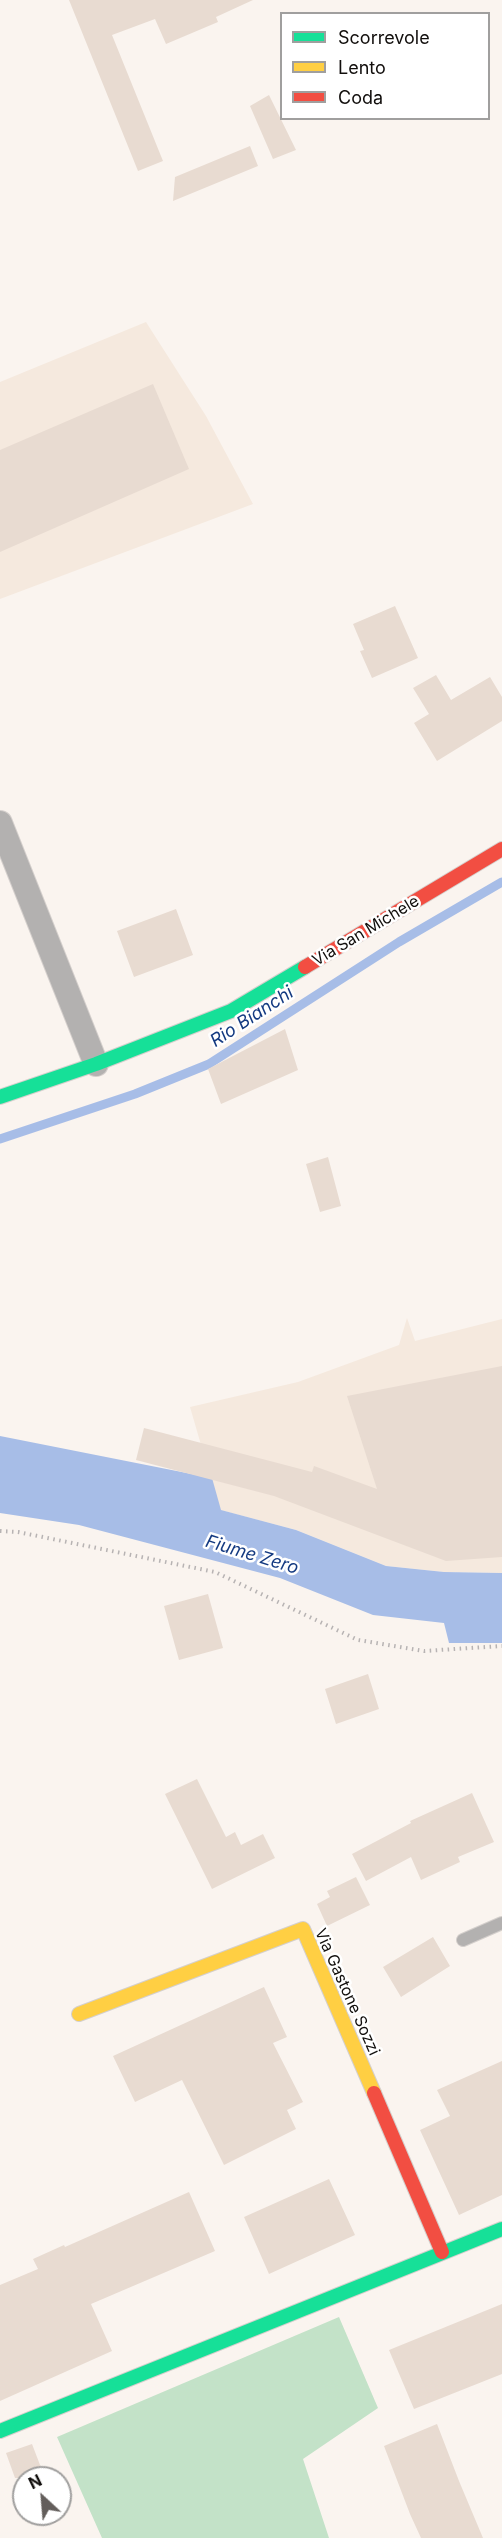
<!DOCTYPE html>
<html>
<head>
<meta charset="utf-8">
<style>
	body { margin:0 }
	#map { position:relative; width:502px; height:2538px; overflow:hidden; background:#faf4ef; font-family:Inter,sans-serif }
	canvas { display:block }
	.legend { position:absolute; left:280px; top:12px; width:210px; height:108px; box-sizing:border-box; background:#fff; border:2px solid #a09f9e; margin:0; padding:8px 10px; list-style:none; font-size:18px; color:#110e0c }
	.legend li { display:flex; align-items:center; gap:12px; height:30px }
	.legend b { width:30px; border:2px solid #a09f9e }
	.north { position:absolute; left:12px; top:2466px; width:60px; height:60px; box-sizing:border-box; background:#fff; border:2px solid #a09f9e; border-radius:50%; rotate:334deg; font-size:16px; font-weight:700; line-height:24px; text-align:center; color:#110e0c }
	.north::after { content:''; display:block; margin:auto; width:21px; height:27px; background:#635e5b; clip-path:polygon(50% 0,100% 100%,50% 72%,0 100%) }
</style>
</head>
<body>
<div id="map">
<canvas width="502" height="2538"></canvas>
<ul class="legend">
<li><b style="height:8px;background:#16e098"></b>Scorrevole</li>
<li><b style="height:8px;background:#ffcf43"></b>Lento</li>
<li><b style="height:8px;background:#f24e42"></b>Coda</li>
</ul>
<div class="north">N</div>
</div>
<script>
const context = document.querySelector('canvas').getContext('2d');
context.lineJoin = 'round';
function fillPath(path, color) { context.fillStyle = color; context.fill(path, 'evenodd'); }
const shape = rows => new Path2D(rows.map(r => 'M' + r).join(''));
function strokePath(path, color, width, dash) { context.strokeStyle = color; context.lineWidth = width; context.lineCap = dash ? 'butt' : 'round'; context.setLineDash(dash || []); context.stroke(path); }
function write(font, color, halo, rows, align = 'center') {
  context.font = font + ' Inter,sans-serif'; context.lineWidth = 5; context.setLineDash([]); context.textBaseline = 'middle'; context.strokeStyle = halo; context.fillStyle = color; for (const [text, x, y, turn = 0] of rows) {
    context.save(); context.translate(x, y); context.rotate((+turn || 0) * Math.PI / 180); context.textAlign = isNaN(turn) ? turn : align; if (halo) context.strokeText(text, 0, 0); context.fillText(text, 0, 0); context.restore();
  }
}
fillPath(shape([
	[146,322,206,416,253,504,0,599,0,382],
	[407,1318,415,1341,502,1319,502,1573,444,1572,386,1566,296,1530,220,1510,190,1407,298,1382,399,1345]
]), '#f5e9de');
fillPath(shape([
	[339,2317,378,2408,303,2459,329,2538,102,2538,57,2437]
]), '#c3e2c8');
fillPath(shape([
	[0,1436,212,1478,221,1510,296,1530,386,1566,444,1572,502,1573,502,1643,449,1643,444,1623,373,1615,280,1578,79,1525,0,1513]
]), '#a7bde7');
strokePath(shape([
	[0,1139,135,1094,209,1064,399,942,502,882]
]), '#a7bde7', 9);
fillPath(shape([
	[69,0,253,0,216,17,218,22,166,44,155,19,112,35,163,161,138,171],
	[269,95,296,150,273,159,250,106],
	[250,146,258,166,173,201,175,177],
	[153,384,189,469,0,552,0,450],
	[395,606,418,658,372,678,360,651,364,650,353,624],
	[436,675,451,700,490,677,502,697,502,721,437,761,414,723,429,714,413,688],
	[176,909,193,955,134,977,117,931],
	[285,1029,298,1070,221,1104,208,1069],
	[328,1157,341,1206,320,1212,306,1164],
	[502,1366,502,1557,446,1561,274,1496,136,1460,144,1428,312,1472,314,1466,377,1489,347,1396],
	[208,1594,223,1648,179,1660,164,1606],
	[368,1674,379,1709,336,1724,325,1689],
	[197,1779,226,1837,235,1832,241,1845,263,1834,275,1858,212,1889,165,1794],
	[472,1793,494,1842,458,1857,460,1862,421,1880,411,1857,366,1881,352,1854,411,1823,410,1821],
	[356,1877,370,1905,327,1926,317,1904,330,1897,327,1891],
	[433,1937,450,1966,401,1997,383,1967],
	[264,1987,287,2037,273,2043,303,2102,287,2110,296,2129,224,2165,182,2080,135,2102,113,2056],
	[502,2061,502,2195,459,2215,420,2130,450,2116,437,2090],
	[329,2179,355,2235,269,2274,244,2217],
	[189,2192,215,2251,91,2304,112,2351,0,2401,0,2285,38,2269,33,2259,64,2245,65,2247],
	[502,2304,502,2374,414,2409,389,2350],
	[437,2424,459,2481,483,2538,421,2538,410,2514,384,2446],
	[32,2444,45,2478,15,2478,6,2453]
]), '#e8dbd1');
const lane = shape([
	[463,1940,502,1923]
]);
const street = shape([
	[0,823,96,1064]
]);
const fast = shape([
	[0,1097,96,1064,231,1011,305,967],
	[0,2431,502,2229]
]);
const slow = shape([
	[79,2014,303,1929,374,2093]
]);
const jam = shape([
	[305,967,502,849],
	[374,2093,442,2252]
]);
strokePath(lane, '#d4cfcc', 14);
strokePath(street, '#d4cfcc', 26);
strokePath(fast, '#d4cfcc', 16);
strokePath(slow, '#d4cfcc', 16);
strokePath(jam, '#d4cfcc', 16);
strokePath(shape([
	[0,1531,18,1532,215,1572,358,1640,424,1651,502,1646]
]), '#b7b3b3', 4, [1.5, 4.5]);
strokePath(lane, '#b3b1b0', 12);
strokePath(street, '#b3b1b0', 24);
strokePath(fast, '#16e098', 14);
strokePath(slow, '#ffcf43', 14);
strokePath(jam, '#f24e42', 14);
write('16px', '#110e0c', '#fff', [
	["Via San Michele",366,931,-31],
	["Via Gastone Sozzi",347,1992,66]
]);
write('italic 18px', '#143a81', '#fff', [
	["Rio Bianchi",252,1017,-33],
	["Fiume Zero",252,1555,17]
]);
</script>
</body>
</html>
